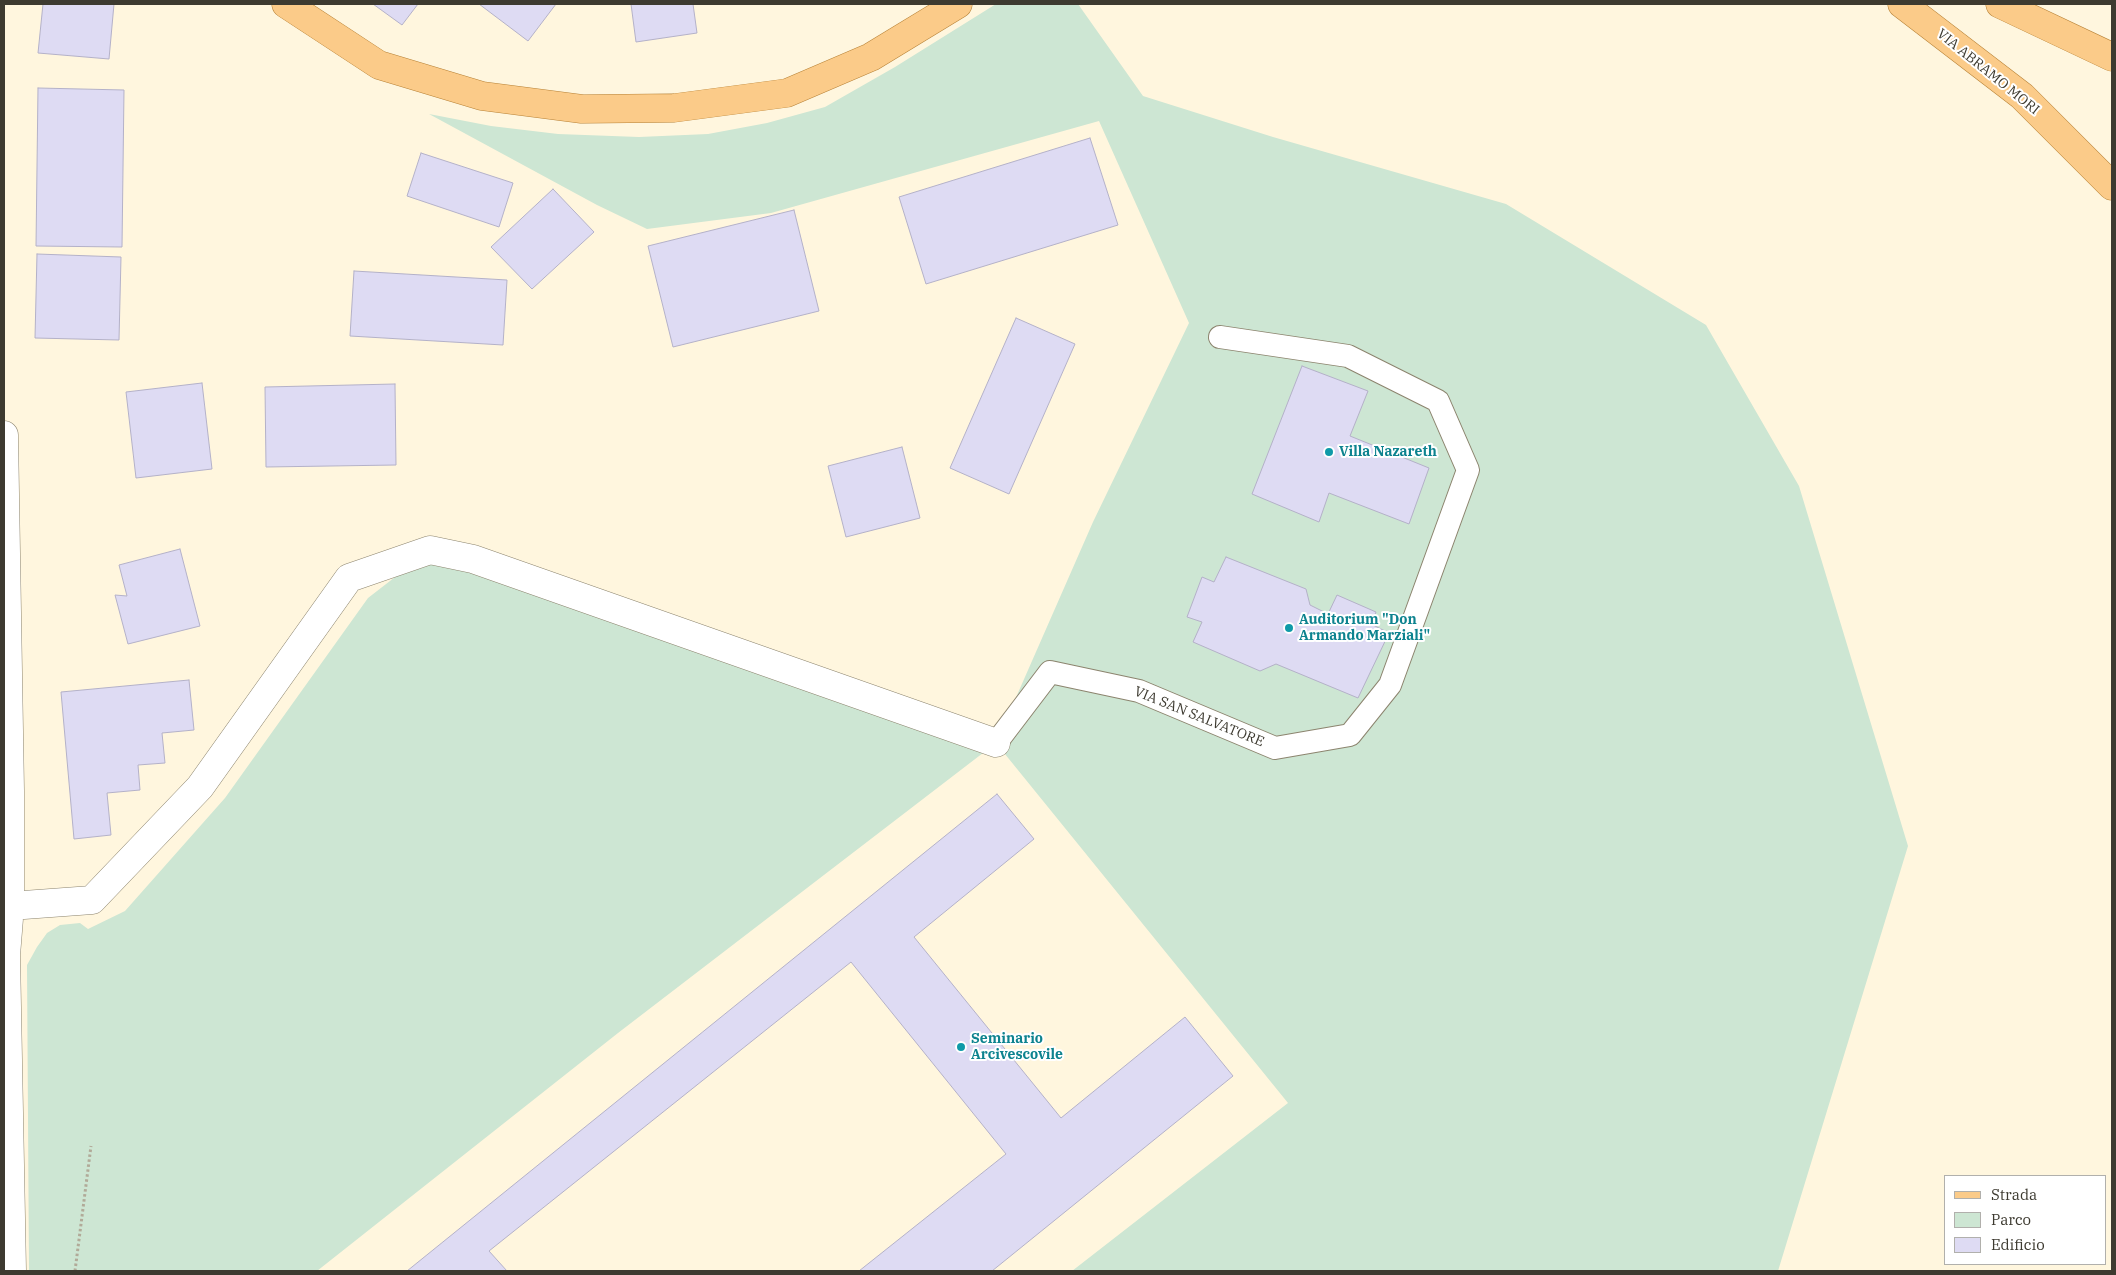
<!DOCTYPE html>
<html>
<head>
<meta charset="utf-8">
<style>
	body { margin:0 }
	#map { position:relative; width:2116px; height:1275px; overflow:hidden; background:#fff6de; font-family:"IBM Plex Serif",serif }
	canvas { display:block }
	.frame { position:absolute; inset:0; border:5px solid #3d3a30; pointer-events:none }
	.legend { position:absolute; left:1944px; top:1175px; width:162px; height:90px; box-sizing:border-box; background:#fff; border:1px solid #b1b0ac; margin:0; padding:6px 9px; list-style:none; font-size:15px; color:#3d3a30 }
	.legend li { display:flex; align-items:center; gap:10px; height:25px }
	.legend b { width:25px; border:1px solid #b1b0ac }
</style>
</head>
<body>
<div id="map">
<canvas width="2116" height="1275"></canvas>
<div class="frame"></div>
<ul class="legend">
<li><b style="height:6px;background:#fbcb89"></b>Strada</li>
<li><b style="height:14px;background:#cde6d3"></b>Parco</li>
<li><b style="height:14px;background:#dedbf3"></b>Edificio</li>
</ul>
</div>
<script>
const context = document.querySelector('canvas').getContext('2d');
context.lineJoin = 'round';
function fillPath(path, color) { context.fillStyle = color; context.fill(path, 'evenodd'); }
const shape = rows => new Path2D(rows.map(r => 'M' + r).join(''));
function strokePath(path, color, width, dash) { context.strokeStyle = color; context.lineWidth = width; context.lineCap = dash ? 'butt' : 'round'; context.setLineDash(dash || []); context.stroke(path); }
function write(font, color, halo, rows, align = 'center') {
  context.font = font + ' "IBM Plex Serif",serif'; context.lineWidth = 4; context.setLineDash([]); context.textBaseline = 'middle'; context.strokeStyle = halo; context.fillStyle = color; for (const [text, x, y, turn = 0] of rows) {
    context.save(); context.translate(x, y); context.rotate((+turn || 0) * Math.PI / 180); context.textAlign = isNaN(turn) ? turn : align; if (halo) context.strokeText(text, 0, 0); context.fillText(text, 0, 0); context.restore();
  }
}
fillPath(shape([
	[996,4,1078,4,1143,96,1273,137,1506,204,1706,325,1799,486,1908,846,1778,1271,1072,1271,1288,1103,996,743,618,1033,317,1271,29,1271,27,965,37,947,47,933,60,925,80,923,88,929,125,911,225,798,368,598,430,550,996,743,1093,522,1189,323,1099,121,771,213,647,229,597,205,429,114,491,126,558,134,639,137,708,134,767,123,825,107,895,67]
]), '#cde6d3');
const building = shape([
	[43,4,114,4,109,59,38,53,43,4],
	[373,4,418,4,402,25,373,4],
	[479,4,556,4,528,41,479,4],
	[631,4,693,4,697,33,636,42,631,4],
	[38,88,124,90,122,247,36,246,38,88],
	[1090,138,1118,225,926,284,899,197,1090,138],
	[421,153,513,183,499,227,407,196,421,153],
	[553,189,594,232,532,289,491,247,553,189],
	[794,210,819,311,673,347,648,246,794,210],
	[37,254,121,257,119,340,35,338,37,254],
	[354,271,507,280,503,345,350,336,354,271],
	[1016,318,1075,344,1009,494,950,468,1016,318],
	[1302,366,1368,391,1350,436,1429,468,1409,524,1329,493,1319,522,1252,494,1302,366],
	[202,383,212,469,136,478,126,392,202,383],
	[395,384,396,465,266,467,265,387,395,384],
	[902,447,920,518,846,537,828,466,902,447],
	[180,549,200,626,128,644,115,595,127,596,119,565,180,549],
	[1226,557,1306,589,1310,605,1328,614,1337,595,1376,612,1371,624,1389,633,1358,698,1276,664,1260,671,1193,642,1202,622,1187,617,1202,577,1214,582,1226,557],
	[189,680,194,730,162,733,165,763,138,765,140,790,107,793,111,835,74,839,61,692,189,680],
	[997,794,1034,839,914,937,1061,1118,1185,1017,1233,1076,992,1271,859,1271,1006,1154,851,962,489,1251,507,1271,407,1271,997,794]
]);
fillPath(building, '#dedbf3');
strokePath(building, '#b4b1c8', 1);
const service = shape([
	[996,743,1050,672,1139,691,1275,748,1350,735,1390,685,1468,470,1438,401,1348,356,1220,337]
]);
const minor = shape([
	[12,1271,6,955,10,906,92,900,200,787,349,578,430,550,473,559,996,743]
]);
const secondary = shape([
	[4,435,10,791,10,906,4,910]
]);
const primary = shape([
	[286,4,379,65,482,96,582,109,674,108,787,93,871,57,958,4],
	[1902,4,2022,96,2112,186],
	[2000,4,2112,57]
]);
strokePath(service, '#8c846e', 24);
strokePath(minor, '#8c846e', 29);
strokePath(secondary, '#8c846e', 29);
strokePath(primary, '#b78237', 29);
strokePath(shape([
	[75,1271,91,1146]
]), '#b1aa98', 3, [2.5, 2.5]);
strokePath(service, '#fff', 22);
strokePath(minor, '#fff', 28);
strokePath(secondary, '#fff', 28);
strokePath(primary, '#fbcb89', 28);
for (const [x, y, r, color] of [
	[1329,452,5,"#0f9aa8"],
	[1289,628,5,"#0f9aa8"],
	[961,1047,5,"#0f9aa8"]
]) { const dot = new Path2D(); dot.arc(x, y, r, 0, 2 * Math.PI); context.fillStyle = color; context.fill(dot); strokePath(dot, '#fff', 2); }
write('14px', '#3d3a30', '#fff', [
	["VIA ABRAMO MORI",1988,72,39],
	["VIA SAN SALVATORE",1199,717,22]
]);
write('bold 14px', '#0d838f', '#fff', [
	["Villa Nazareth",1339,452],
	["Auditorium \"Don",1299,620],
	["Armando Marziali\"",1299,636],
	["Seminario",971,1039],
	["Arcivescovile",971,1055]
], 'left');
</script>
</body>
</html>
